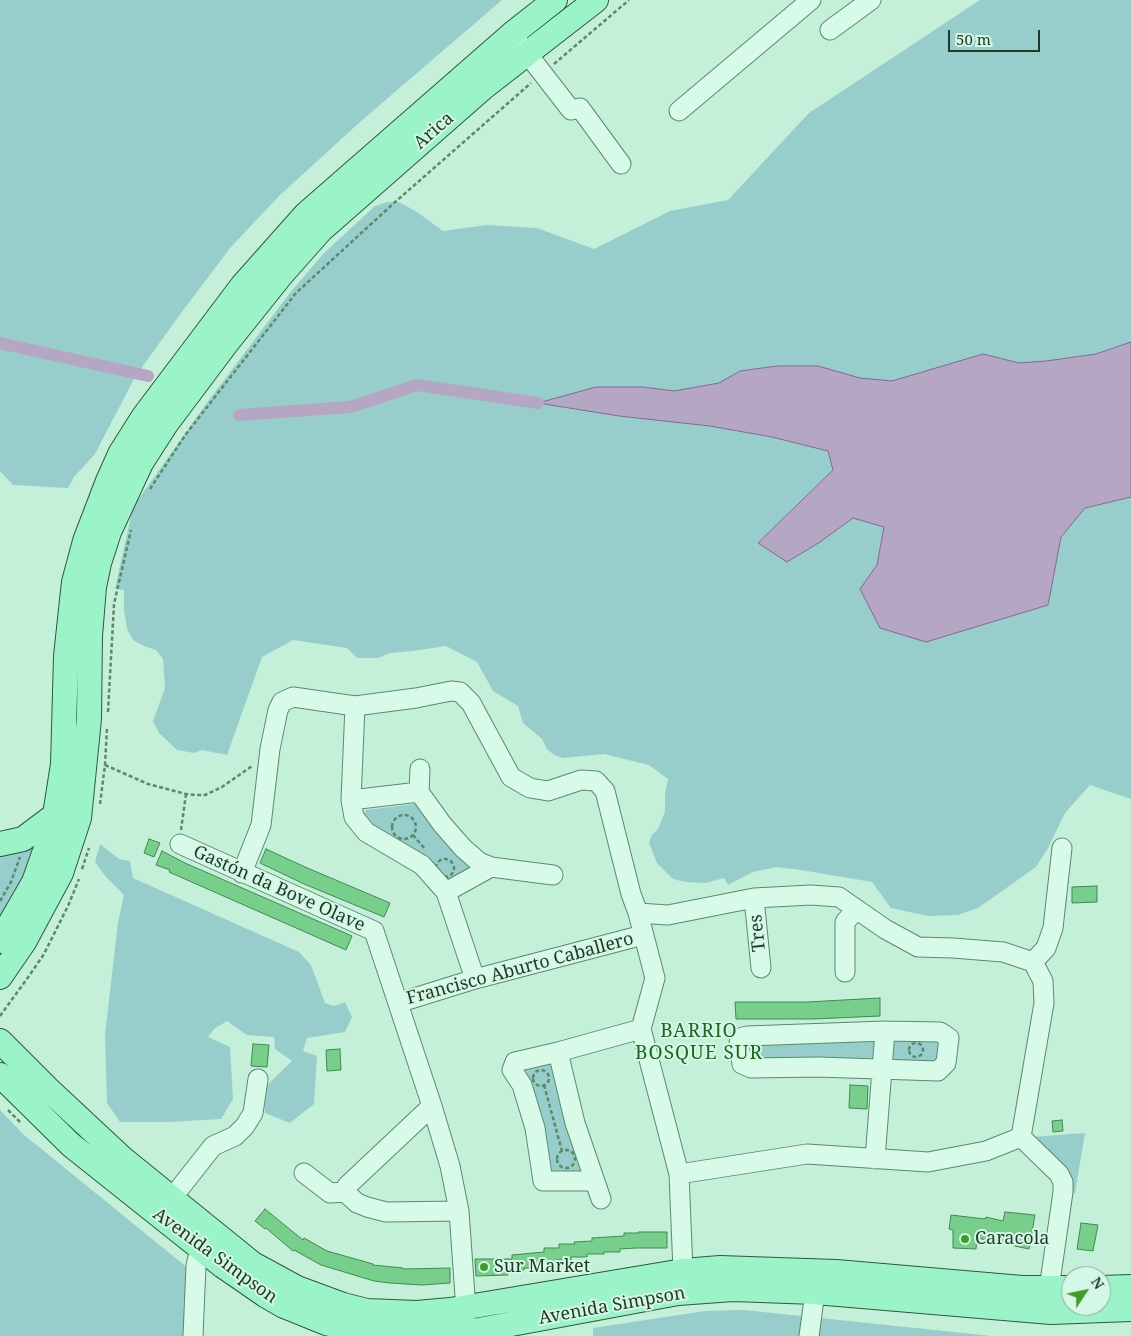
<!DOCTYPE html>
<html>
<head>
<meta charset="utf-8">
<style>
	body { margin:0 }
	#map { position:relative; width:1131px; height:1336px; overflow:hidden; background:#c4f0da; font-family:"Noto Serif",serif }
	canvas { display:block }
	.north { position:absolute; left:1061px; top:1266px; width:50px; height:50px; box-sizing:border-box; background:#d4f7e6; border:1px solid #8bab99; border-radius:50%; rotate:56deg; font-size:14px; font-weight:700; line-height:20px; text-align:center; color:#1e3a26 }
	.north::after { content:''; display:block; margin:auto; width:18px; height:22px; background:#3e9c27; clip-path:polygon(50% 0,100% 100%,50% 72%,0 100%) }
	.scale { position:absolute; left:948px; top:30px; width:92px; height:22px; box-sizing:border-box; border:2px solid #1e3a26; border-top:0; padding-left:6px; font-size:15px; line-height:18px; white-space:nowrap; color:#1e3a26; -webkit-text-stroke:4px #d4f7e6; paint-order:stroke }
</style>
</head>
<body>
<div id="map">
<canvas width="1131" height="1336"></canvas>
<div class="north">N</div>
<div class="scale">50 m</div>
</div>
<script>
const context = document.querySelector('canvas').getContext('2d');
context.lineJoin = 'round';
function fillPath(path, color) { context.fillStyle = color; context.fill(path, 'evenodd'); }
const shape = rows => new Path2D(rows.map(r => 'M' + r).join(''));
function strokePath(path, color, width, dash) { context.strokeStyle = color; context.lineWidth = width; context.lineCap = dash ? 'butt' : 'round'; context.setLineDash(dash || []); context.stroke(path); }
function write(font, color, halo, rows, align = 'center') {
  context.font = font + ' "Noto Serif",serif'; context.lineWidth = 4; context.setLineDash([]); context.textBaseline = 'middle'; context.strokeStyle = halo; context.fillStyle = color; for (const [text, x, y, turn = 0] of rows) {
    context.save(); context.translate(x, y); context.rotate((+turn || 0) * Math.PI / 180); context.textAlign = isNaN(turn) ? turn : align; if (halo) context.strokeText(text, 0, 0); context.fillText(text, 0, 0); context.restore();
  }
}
fillPath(shape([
	[0,0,502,0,360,122,279,196,231,247,181,313,135,377,95,454,74,477,68,488,13,485,0,471],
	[980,0,1131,0,1131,799,1090,785,1065,813,1048,848,1036,867,978,908,958,915,928,916,891,908,872,882,801,870,776,867,753,872,728,885,724,878,706,883,685,882,673,879,657,863,649,843,652,835,658,829,665,812,665,794,668,779,649,765,604,754,563,758,554,755,547,749,542,739,523,723,518,706,493,691,477,662,446,646,413,651,390,653,378,658,357,658,347,648,293,640,262,657,227,755,202,750,194,753,177,750,159,733,153,721,165,688,163,659,156,650,144,646,133,640,127,629,124,610,124,590,115,589,133,507,206,404,289,294,324,253,375,206,387,202,399,202,417,212,443,231,487,225,537,228,594,249,670,211,728,200,809,113],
	[415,804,425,808,477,867,449,881,427,861,373,830,363,814,366,810],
	[43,834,0,927,0,847],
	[100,844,119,859,130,861,133,878,299,952,311,965,325,1003,334,1006,345,1002,352,1017,345,1032,307,1038,303,1051,317,1056,314,1104,290,1123,265,1113,263,1089,292,1061,275,1049,274,1037,247,1035,227,1021,214,1029,208,1037,230,1047,233,1099,221,1119,169,1122,120,1122,107,1103,105,1035,118,922,124,895,106,877,95,862],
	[889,1035,944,1041,941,1062,891,1068],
	[877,1038,876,1062,747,1059,746,1043],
	[552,1057,584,1173,550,1172,521,1075,523,1067],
	[0,1110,23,1134,189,1269,186,1336,0,1336],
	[1085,1133,1075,1193,1069,1192,1031,1137],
	[744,1310,992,1336,593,1336,593,1328,705,1311]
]), '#97cecb');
const water = shape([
	[1131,342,1131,497,1085,508,1061,537,1048,605,926,642,880,628,860,589,877,565,884,527,853,518,820,542,787,562,758,543,833,470,828,451,772,437,710,426,619,416,538,403,596,387,643,387,674,391,719,383,740,371,777,366,818,366,860,378,892,381,983,354,1019,363,1046,361,1096,354,1131,342]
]);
fillPath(water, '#b5a6c3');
strokePath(water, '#816c91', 1);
strokePath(shape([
	[0,343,148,376],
	[239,415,350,407,417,385,538,403]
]), '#b5a6c3', 12);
const building = shape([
	[149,839,160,843,154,857,144,853,149,839],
	[266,849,305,867,390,903,384,917,304,884,260,863,266,849],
	[162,851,185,863,352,936,346,950,169,872,170,870,156,865,162,851],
	[1097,886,1097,902,1072,903,1072,887,1097,886],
	[880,998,880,1016,814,1019,736,1019,735,1002,807,1002,880,998],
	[253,1044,269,1045,267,1067,251,1066,253,1044],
	[340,1049,341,1070,327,1071,326,1050,340,1049],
	[850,1085,868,1086,867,1109,849,1108,850,1085],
	[1062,1120,1063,1131,1053,1132,1052,1121,1062,1120],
	[265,1209,303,1240,304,1238,327,1251,373,1264,373,1265,403,1268,403,1269,450,1268,450,1283,422,1285,390,1283,374,1281,321,1265,294,1250,293,1251,266,1228,265,1229,255,1221,265,1209],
	[1005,1212,1035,1215,1029,1249,977,1238,976,1249,953,1248,953,1230,949,1229,951,1215,985,1219,986,1217,1003,1221,1005,1212],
	[1081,1223,1098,1225,1093,1251,1077,1249,1081,1223],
	[639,1232,667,1232,667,1248,636,1248,620,1249,620,1252,604,1252,604,1254,587,1254,587,1257,571,1257,571,1260,556,1260,556,1264,541,1264,541,1268,524,1268,524,1270,508,1271,508,1275,476,1276,475,1259,512,1259,512,1255,544,1252,544,1248,559,1248,559,1244,575,1244,574,1242,592,1241,592,1238,624,1236,624,1233,639,1233,639,1232]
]);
fillPath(building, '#78cf8c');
strokePath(building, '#3e8b4e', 1);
const minor = shape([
	[830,30,871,0],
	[512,34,571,110,580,108,621,164],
	[679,111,811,0],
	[355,706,351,800,354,817,366,832,422,865,446,892,475,979],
	[420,769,419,792,442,824,463,848,479,862,491,867,553,875],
	[351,800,419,792],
	[180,844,374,931,432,1106,450,1166,459,1211,465,1296,464,1308],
	[242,873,261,825,270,749,278,710,282,702,293,697,355,706,416,698,451,691,460,692,471,703,511,777,530,788,548,791,581,780,596,781,605,791,631,894,638,913,668,915,754,898,811,895,839,897,885,929,918,947,953,948,1003,952,1033,962],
	[446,892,491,867],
	[754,898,761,968],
	[638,913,655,978,641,1029,679,1174,683,1271],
	[1033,962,1046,948,1053,928,1062,848],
	[845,972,845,922,856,910],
	[398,1003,475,979,643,935],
	[885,1031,940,1032,949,1038,946,1063,938,1071,818,1067,751,1068,742,1064,739,1044,740,1038,747,1036,885,1031],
	[558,1052,575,1123,601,1199],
	[432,1106,347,1186,345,1192,357,1203,367,1207,386,1212,459,1211],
	[1021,1137,1044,1003,1043,981,1033,962],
	[1021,1137,1059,1174,1063,1182,1063,1192,1049,1289],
	[875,1159,885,1031],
	[304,1173,330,1193,345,1192],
	[679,1174,807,1154,928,1162,986,1151,1021,1137],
	[595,1181,543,1181,535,1128,522,1085,512,1070,515,1062,558,1052,641,1029],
	[172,1198,213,1146,235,1136,245,1126,253,1113,258,1079],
	[193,1336,196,1266,200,1248,208,1238],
	[809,1336,815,1292]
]);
const major = shape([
	[0,844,23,839,55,815],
	[0,941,34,882,46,848,55,815,63,764,66,656,74,582,85,541,108,481,120,454,144,416,242,286,306,214,512,34,555,0],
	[0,977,24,942,61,873,79,818,89,719,90,636,94,587,99,563,109,532,141,463,166,424,226,344,282,274,321,230,484,87,596,0],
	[0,1041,48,1089,122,1158,253,1264,297,1288,343,1305,367,1311,417,1313,450,1310,683,1271,720,1268,836,1272,1022,1288,1071,1288],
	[0,1075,71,1145,223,1266,265,1295,284,1306,326,1323,350,1329,397,1335,479,1330,678,1293,733,1289,815,1292,1051,1312,1131,1309],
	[1101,1288,1131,1287]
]);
strokePath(minor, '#598b6b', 21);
strokePath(major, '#2e593a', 26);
strokePath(shape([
	[554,64,629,0],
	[150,489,186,434,296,293,394,203,531,83],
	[108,712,114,604,131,530],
	[105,765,148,784,186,794,195,795,205,795,222,787,252,766],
	[100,804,105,765,107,728],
	'392 827a12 12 0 1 1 24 0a12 12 0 1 1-24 0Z',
	[181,830,186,794],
	[413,835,425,849],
	'436 868a9 9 0 1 1 18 0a9 9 0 1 1-18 0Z',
	[82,869,89,848],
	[0,901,11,882,20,857],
	[0,1016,29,976,44,954,68,906,79,879],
	'909 1050a7 7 0 1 1 14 0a7 7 0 1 1-14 0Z',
	'533 1078a8 8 0 1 1 16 0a8 8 0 1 1-16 0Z',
	[544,1085,562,1151],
	[8,1110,20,1122],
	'557 1159a9 9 0 1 1 18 0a9 9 0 1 1-18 0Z'
]), '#598b6b', 2.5, [4, 2.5]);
strokePath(minor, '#d7fae9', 19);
strokePath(major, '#9af4c7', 24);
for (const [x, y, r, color] of [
	[965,1239,5,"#3e9c27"],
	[484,1267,5,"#3e9c27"]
]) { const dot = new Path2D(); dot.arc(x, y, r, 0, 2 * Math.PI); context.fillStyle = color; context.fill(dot); strokePath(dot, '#d4f7e6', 2); }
write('18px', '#1e3a26', '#d4f7e6', [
	["Arica",434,131,-41],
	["Gastón da Bove Olave",279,889,24],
	["Tres",758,933,-96],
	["Francisco Aburto Caballero",520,969,-15],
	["Avenida Simpson",215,1256,36],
	["Avenida Simpson",612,1306,-10]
]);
write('18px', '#1e3a26', '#d4f7e6', [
	["Caracola",975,1239],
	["Sur Market",494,1267]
], 'left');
context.letterSpacing = '1px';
write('19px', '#1c691d', '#d4f7e6', [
	["BARRIO",699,1032],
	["BOSQUE SUR",699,1054]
]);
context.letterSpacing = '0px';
</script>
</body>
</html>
